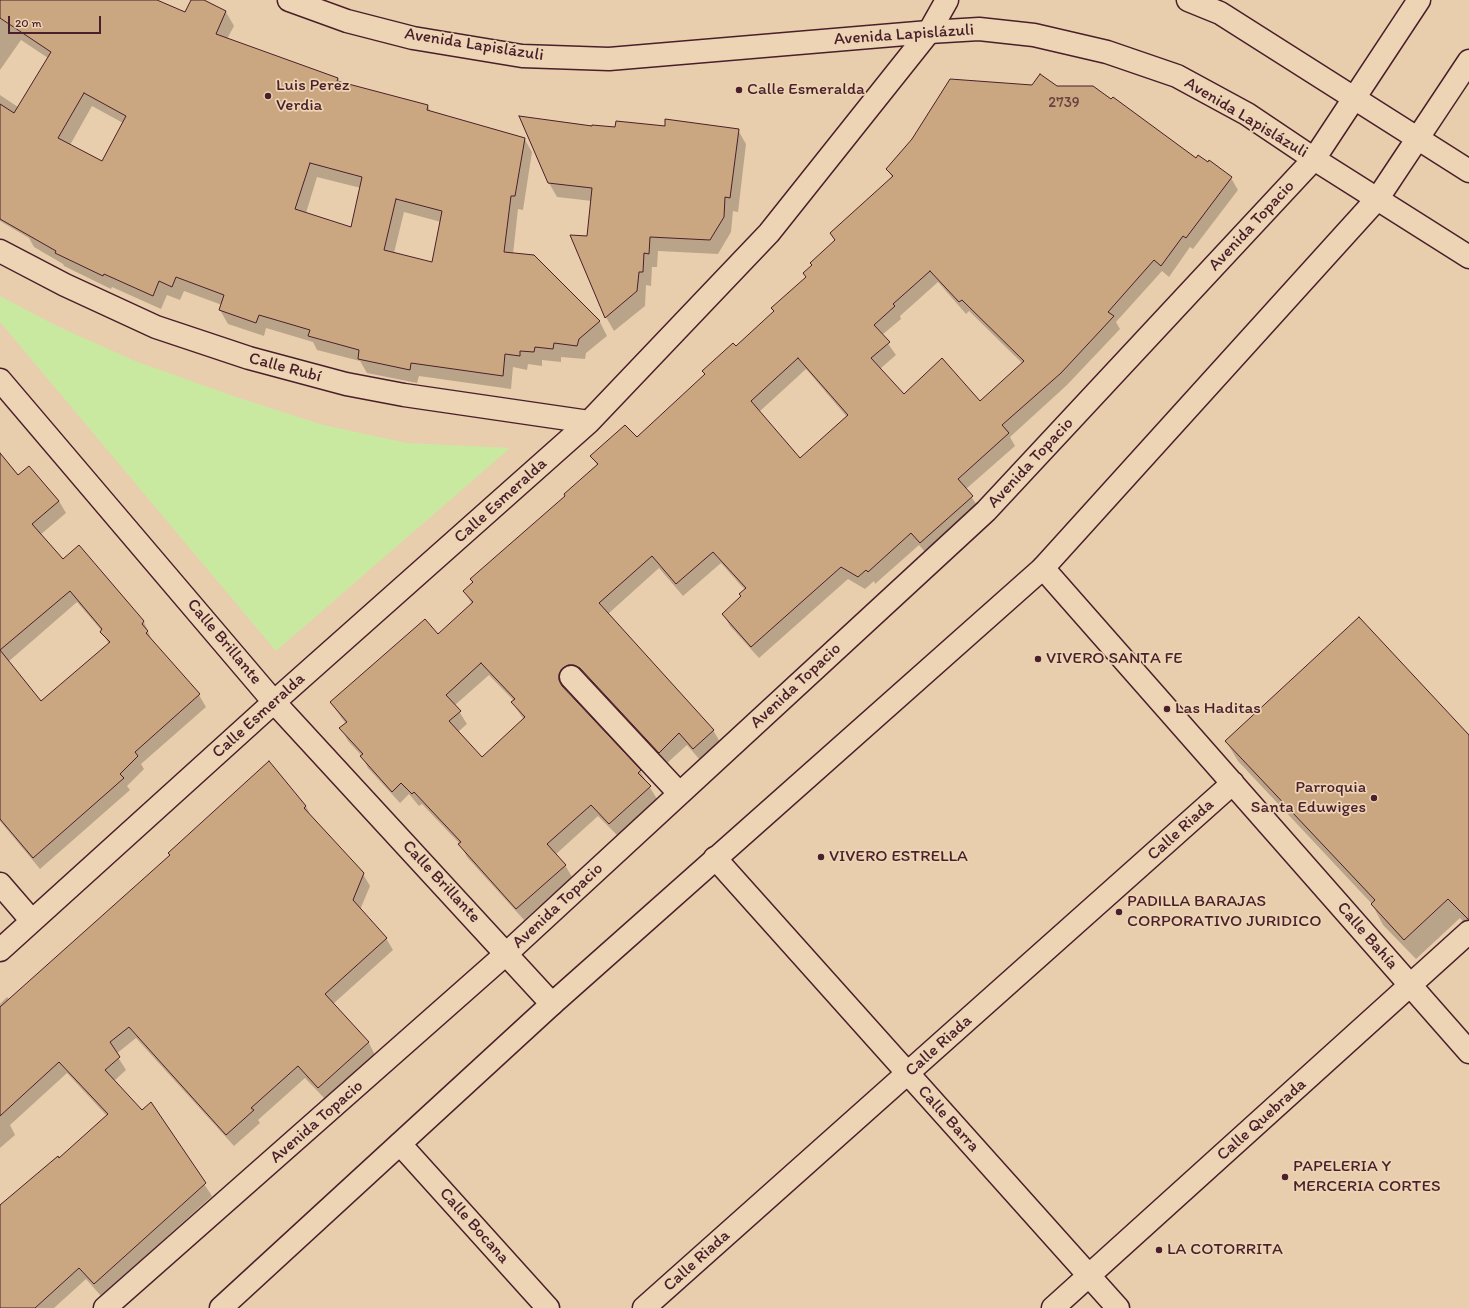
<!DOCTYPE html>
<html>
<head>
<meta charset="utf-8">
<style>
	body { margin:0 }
	#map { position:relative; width:1469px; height:1308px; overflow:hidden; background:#e8ceac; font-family:Itim,sans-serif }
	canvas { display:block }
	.scale { position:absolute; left:8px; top:16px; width:93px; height:18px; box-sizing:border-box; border:2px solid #4a1f2b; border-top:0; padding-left:5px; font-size:12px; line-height:14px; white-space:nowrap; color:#4a1f2b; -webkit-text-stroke:3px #ecd4b4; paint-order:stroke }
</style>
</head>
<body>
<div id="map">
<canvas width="1469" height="1308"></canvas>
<div class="scale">20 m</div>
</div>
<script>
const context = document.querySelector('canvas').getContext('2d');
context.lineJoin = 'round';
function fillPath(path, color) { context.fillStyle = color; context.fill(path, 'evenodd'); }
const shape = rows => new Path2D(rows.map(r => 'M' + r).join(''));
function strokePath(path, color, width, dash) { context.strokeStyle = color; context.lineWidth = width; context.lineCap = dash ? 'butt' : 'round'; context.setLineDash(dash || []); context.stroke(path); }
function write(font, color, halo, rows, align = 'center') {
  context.font = font + ' Itim,sans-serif'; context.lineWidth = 3.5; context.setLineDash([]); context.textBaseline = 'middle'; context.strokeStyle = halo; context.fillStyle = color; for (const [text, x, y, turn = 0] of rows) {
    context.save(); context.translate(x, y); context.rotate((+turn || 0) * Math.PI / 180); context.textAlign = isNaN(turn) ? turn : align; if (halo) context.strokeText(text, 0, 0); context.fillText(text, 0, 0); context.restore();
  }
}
fillPath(shape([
	[0,296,53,324,135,361,233,396,323,425,407,443,510,448,276,651,0,322]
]), '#c9e9a1');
fillPath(shape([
	[0,0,154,0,186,13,192,0,202,0,226,12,234,26,227,39,338,78,340,82,428,106,431,113,524,138,532,152,523,210,518,209,513,254,534,256,600,322,607,336,586,353,585,359,561,357,561,362,542,360,542,366,528,364,527,370,513,367,511,389,419,376,417,383,367,373,360,361,317,350,313,342,266,328,264,336,228,324,220,310,222,305,184,291,180,300,167,295,161,309,112,287,111,289,64,266,63,264,34,247,29,238,0,221,0,95,18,107,48,58,21,40,0,70],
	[92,106,123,123,102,162,70,145],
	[317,177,361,188,352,228,306,213],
	[404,212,441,222,433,263,394,253],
	[1057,87,1231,178,1238,190,1193,249,1190,247,1169,277,1162,271,1116,322,1120,329,1067,385,1010,437,1015,446,966,489,979,508,927,554,919,545,875,584,874,581,865,589,848,579,759,658,730,626,723,614,742,597,745,590,721,563,683,596,659,568,608,614,713,730,720,742,700,760,687,745,666,764,565,686,565,691,640,771,657,799,617,835,598,816,555,855,565,865,572,877,524,920,467,857,460,844,422,804,419,806,409,794,400,803,368,768,362,756,348,741,341,728,346,724,331,703,438,635,472,604,464,591,473,583,471,579,566,497,597,465,592,456,637,438,775,312,806,277,835,241,831,233,892,177,887,169],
	[938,282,966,314,969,311,1023,364,980,402,904,395,880,369,896,355,882,335,901,319,900,316],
	[806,369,847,417,799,460,759,412],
	[489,675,514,701,512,702,524,720,482,758,458,732,467,724,455,705],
	[593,127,665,127,738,130,746,144,738,212,733,211,731,232,718,254,658,251,657,267,652,267,651,286,646,285,645,306,614,331,606,317,572,236,588,237,592,201,557,197,549,183],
	[0,455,18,476,29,467,59,501,66,513,40,535,63,561,79,547,144,622,153,643,199,695,206,707,141,764,144,769,127,786,130,790,40,869,0,821],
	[77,602,102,631,109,645,41,703,8,662],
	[1469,736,1469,928,1460,918,1416,959,1383,925,1372,904,1238,761,1226,741],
	[306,806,312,818,363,874,370,886,360,910,386,938,393,950,333,1004,369,1043,375,1055,325,1099,305,1078,258,1120,260,1123,234,1146,136,1038,116,1054,126,1070,114,1081,142,1112,151,1104,212,1196,101,1296,86,1279,54,1308,0,1308,0,1206,59,1160,107,1116,67,1073,10,1125,15,1135,0,1148,0,1004,7,997,10,1000]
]), '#0003');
const building = shape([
	[0,0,157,0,185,12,191,0,204,0,226,11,216,34,338,78,337,81,428,105,427,110,525,138,515,196,511,196,504,252,534,255,600,321,579,339,577,346,554,343,553,349,535,347,534,352,520,351,520,356,505,354,503,376,411,363,410,370,358,359,359,350,308,336,310,330,259,315,256,323,219,310,224,295,176,277,172,287,159,281,153,296,104,274,103,276,55,253,56,251,0,219,0,104,14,113,51,52,0,18,0,0],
	[84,93,126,116,102,161,58,138,84,93],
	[310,163,362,177,351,227,295,209,310,163],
	[396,199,442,211,432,262,384,250,396,199],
	[1040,74,1057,86,1093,86,1111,99,1113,97,1196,158,1198,155,1208,162,1209,160,1232,177,1186,238,1183,236,1161,266,1154,260,1108,312,1114,316,1061,373,1002,425,1009,433,958,479,973,496,920,543,911,533,868,572,866,570,858,577,841,567,751,647,722,614,741,596,739,594,746,588,713,552,676,584,652,556,599,603,714,730,693,749,679,733,659,753,580,668,574,665,568,665,563,668,559,674,559,680,562,686,641,770,638,773,651,786,609,824,591,805,547,844,566,865,516,909,458,844,461,842,414,792,412,794,401,783,392,792,360,756,363,754,339,728,347,722,330,702,425,619,438,634,473,602,463,591,473,582,470,579,565,496,564,494,598,464,590,456,625,425,637,437,705,374,702,371,733,343,736,346,774,311,771,308,806,277,803,273,812,265,810,263,835,240,830,233,893,176,886,169,912,139,950,79,1032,85,1040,74],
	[930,271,959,302,962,300,1024,361,980,401,942,358,904,394,871,358,890,342,874,325,895,306,893,304,930,271],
	[798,358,848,415,800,458,751,401,798,358],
	[481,663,515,699,511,702,525,717,482,757,449,721,461,711,446,695,481,663],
	[519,116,592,126,592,125,615,127,616,121,665,126,665,119,739,129,730,198,725,197,724,217,710,240,650,237,649,254,644,253,643,272,639,272,637,291,605,318,570,235,587,236,592,188,548,183,519,116],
	[0,453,18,475,29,466,59,501,32,524,63,559,79,545,144,621,142,624,148,631,146,633,200,694,135,752,138,756,120,774,124,778,33,858,0,819,0,650,41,701,110,642,100,632,102,629,70,591,0,650,0,453],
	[1359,617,1469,735,1469,920,1448,899,1404,940,1371,904,1375,900,1225,741,1359,617],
	[269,761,306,806,304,808,364,873,353,900,387,938,325,994,369,1042,318,1088,298,1066,251,1108,254,1110,226,1135,129,1027,110,1042,120,1057,105,1070,142,1110,151,1102,206,1183,94,1284,79,1268,35,1308,0,1308,0,1205,58,1156,59,1158,108,1114,59,1062,0,1116,0,1007,170,855,168,853,269,761]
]);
fillPath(building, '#cba781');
strokePath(building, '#4a1f2b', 1);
const street = shape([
	[0,251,65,285,156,327,249,358,346,384,404,395,589,422],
	[0,380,274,702,552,1004],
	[1043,568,1469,1052],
	[571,677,679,793],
	[715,858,1118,1308],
	[0,884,32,921],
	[0,950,274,702,589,422,769,233,929,32,947,0],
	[400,1144,548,1308],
	[644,1308,1233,783],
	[1053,1308,1469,932]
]);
const secondary = shape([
	[289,0,347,21,413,38,522,56,609,59,929,32,979,29,1034,35,1107,52,1177,76,1247,114,1314,159,1469,257],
	[1188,0,1220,13,1469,171],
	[105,1308,507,953,986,511,1314,159,1419,0],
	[221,1308,552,1004,1043,568,1378,198,1469,61]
]);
strokePath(street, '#4a1f2b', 25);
strokePath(secondary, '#4a1f2b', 25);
strokePath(street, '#ecd4b4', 22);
strokePath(secondary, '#ecd4b4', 22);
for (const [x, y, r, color] of [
	[739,90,4,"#4a1f2b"],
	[268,96,4,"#4a1f2b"],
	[1038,659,4,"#4a1f2b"],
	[1167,709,4,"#4a1f2b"],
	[1374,798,4,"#4a1f2b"],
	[821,857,4,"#4a1f2b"],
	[1119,912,4,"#4a1f2b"],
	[1285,1177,4,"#4a1f2b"],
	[1159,1250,4,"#4a1f2b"]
]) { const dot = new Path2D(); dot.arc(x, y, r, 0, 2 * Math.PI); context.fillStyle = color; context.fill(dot); strokePath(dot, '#ecd4b4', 1.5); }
write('15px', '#6a4140', null, [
	["2739",1064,103]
]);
write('17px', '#4a1f2b', '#ecd4b4', [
	["Avenida Lapislázuli",904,35,-4],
	["Avenida Lapislázuli",474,45,9],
	["Avenida Lapislázuli",1246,118,31],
	["Avenida Topacio",1252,226,-47],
	["Calle Rubí",285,368,15],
	["Avenida Topacio",1031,463,-47],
	["Calle Esmeralda",501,501,-42],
	["Calle Brillante",224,642,50],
	["Avenida Topacio",796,686,-43],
	["Calle Esmeralda",259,716,-42],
	["Calle Riada",1181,830,-42],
	["Calle Brillante",441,882,47],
	["Avenida Topacio",558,906,-43],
	["Calle Bahía",1367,936,49],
	["Calle Riada",939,1046,-42],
	["Calle Barra",948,1119,48],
	["Calle Quebrada",1262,1120,-42],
	["Avenida Topacio",317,1122,-41],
	["Calle Bocana",474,1226,48],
	["Calle Riada",697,1261,-42]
]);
write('17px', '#4a1f2b', '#ecd4b4', [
	["Luis Perez",276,86],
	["Verdia",276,106],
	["Calle Esmeralda",747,90],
	["VIVERO SANTA FE",1046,659],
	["Las Haditas",1175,709],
	["Parroquia",1366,788,"right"],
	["Santa Eduwiges",1366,808,"right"],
	["VIVERO ESTRELLA",829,857],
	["PADILLA BARAJAS",1127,902],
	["CORPORATIVO JURIDICO",1127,922],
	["PAPELERIA Y",1293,1167],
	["MERCERIA CORTES",1293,1187],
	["LA COTORRITA",1167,1250]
], 'left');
</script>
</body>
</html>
